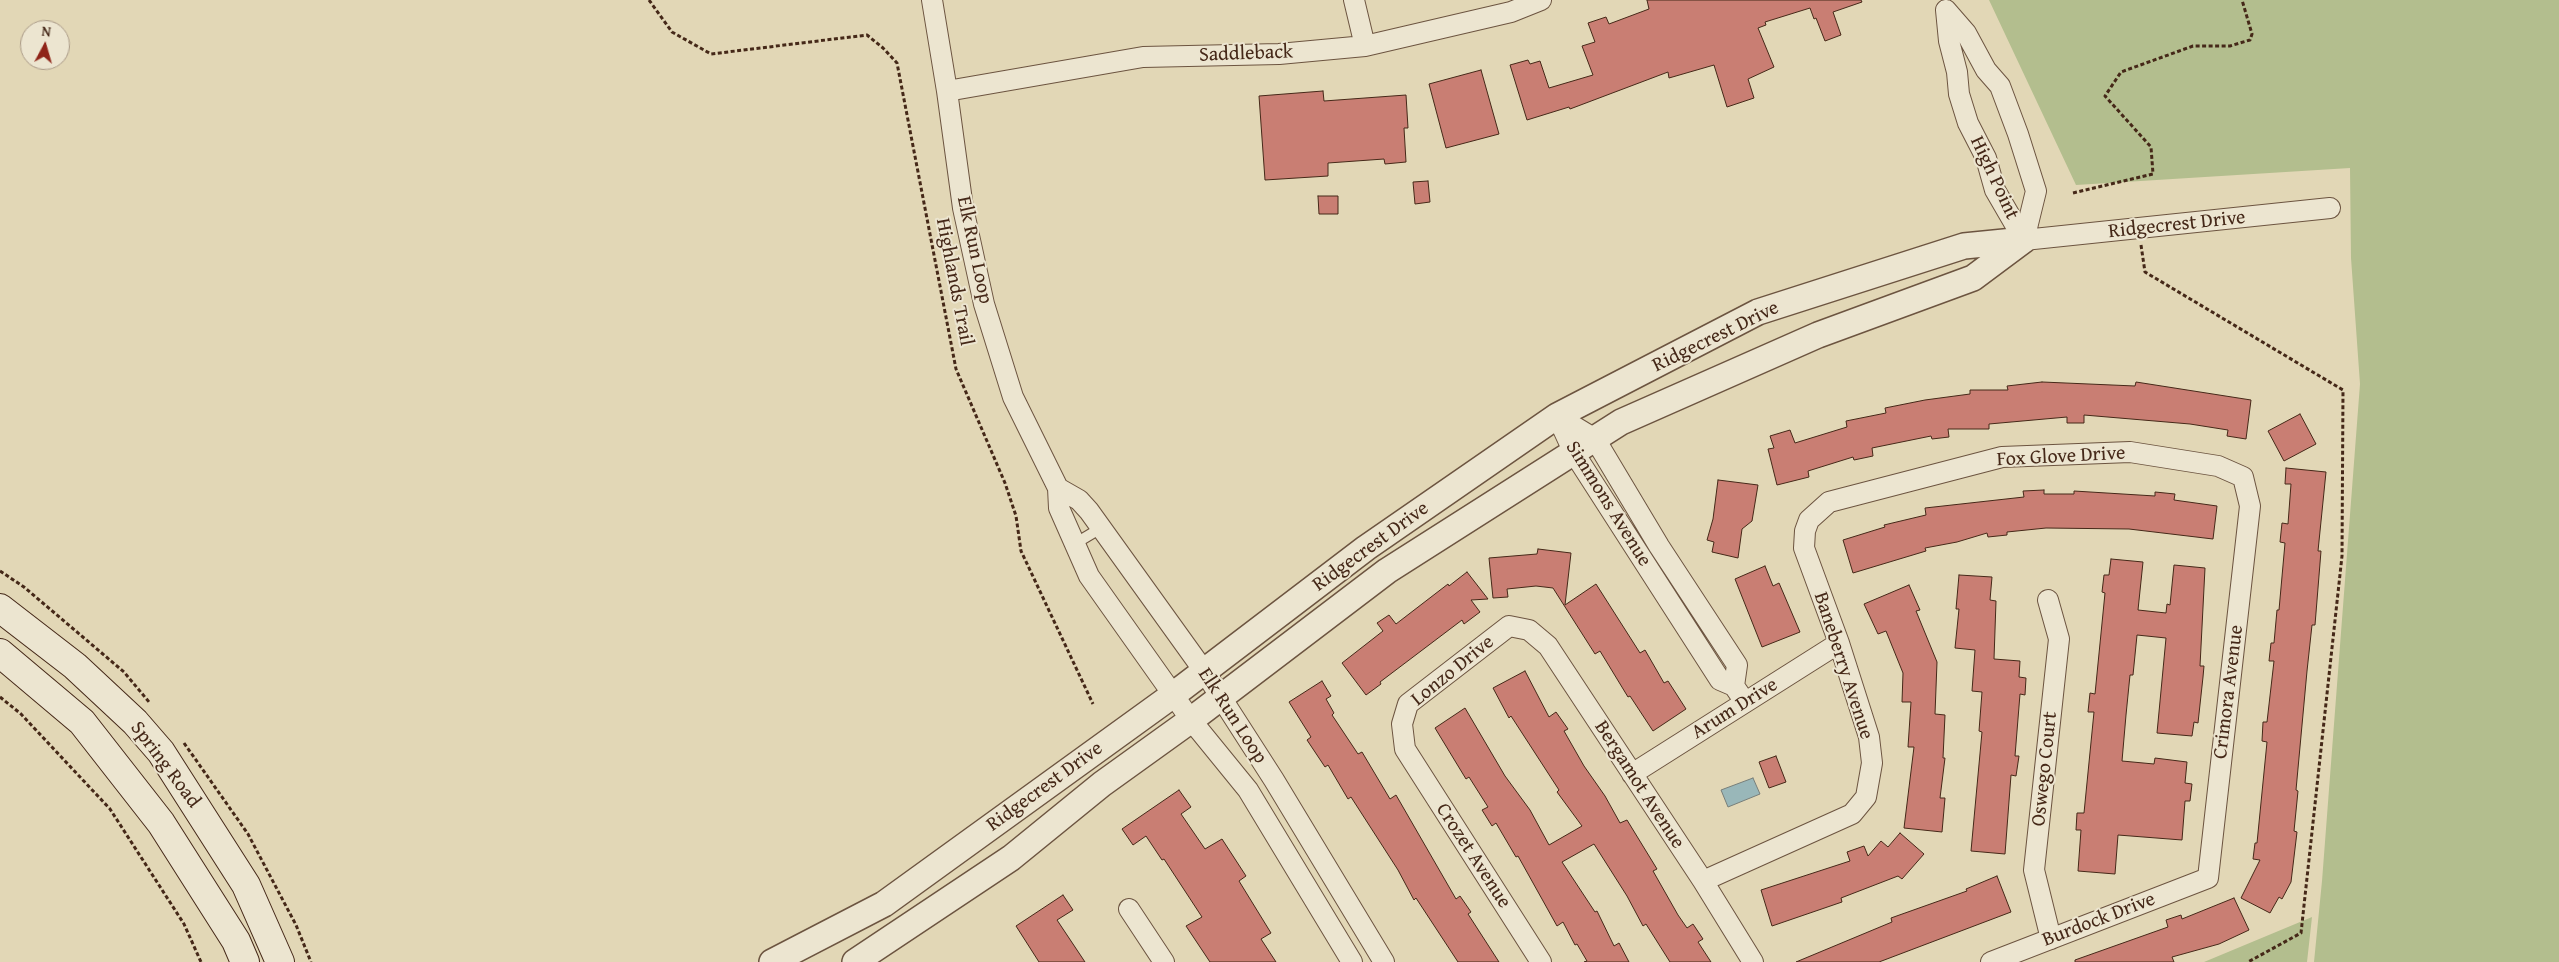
<!DOCTYPE html>
<html>
<head>
<meta charset="utf-8">
<style>
	body { margin:0 }
	#map { position:relative; width:2559px; height:962px; overflow:hidden; background:#e2d7b6; font-family:"Gentium Book Plus",serif }
	canvas { display:block }
	.north { position:absolute; left:20px; top:20px; width:50px; height:50px; box-sizing:border-box; background:#ece5d0; border:1px solid #a99986; border-radius:50%; rotate:6deg; font-size:14px; font-weight:700; line-height:20px; text-align:center; color:#452818 }
	.north::after { content:''; display:block; margin:auto; width:18px; height:22px; background:#8f2418; clip-path:polygon(50% 0,100% 100%,50% 72%,0 100%) }
</style>
</head>
<body>
<div id="map">
<canvas width="2559" height="962"></canvas>
<div class="north">N</div>
</div>
<script>
const context = document.querySelector('canvas').getContext('2d');
context.lineJoin = 'round';
function fillPath(path, color) { context.fillStyle = color; context.fill(path, 'evenodd'); }
const shape = rows => new Path2D(rows.map(r => 'M' + r).join(''));
function strokePath(path, color, width, dash) { context.strokeStyle = color; context.lineWidth = width; context.lineCap = dash ? 'butt' : 'round'; context.setLineDash(dash || []); context.stroke(path); }
function write(font, color, halo, rows, align = 'center') {
  context.font = font + ' "Gentium Book Plus",serif'; context.lineWidth = 4; context.setLineDash([]); context.textBaseline = 'middle'; context.strokeStyle = halo; context.fillStyle = color; for (const [text, x, y, turn = 0] of rows) {
    context.save(); context.translate(x, y); context.rotate((+turn || 0) * Math.PI / 180); context.textAlign = isNaN(turn) ? turn : align; if (halo) context.strokeText(text, 0, 0); context.fillText(text, 0, 0); context.restore();
  }
}
fillPath(shape([
	[1989,0,2559,0,2559,962,2314,962,2322,881,2360,384,2351,258,2350,168,2076,185],
	[2312,917,2307,962,2204,962]
]), '#b3be8e');
const water = shape([
	[1753,778,1760,794,1728,807,1721,790,1753,778]
]);
fillPath(water, '#99b7b9');
strokePath(water, '#777e79', 1);
const building = shape([
	[1647,0,1861,0,1862,2,1833,12,1841,35,1825,41,1816,18,1814,19,1810,8,1765,22,1766,25,1758,28,1774,67,1748,79,1754,98,1727,107,1714,65,1669,78,1668,72,1570,109,1569,107,1527,120,1510,65,1528,60,1530,64,1540,61,1549,88,1593,75,1582,46,1595,42,1588,23,1606,17,1609,24,1649,9,1647,0],
	[1481,70,1499,134,1446,148,1429,84,1481,70],
	[1323,91,1324,101,1406,95,1408,128,1404,128,1406,162,1385,164,1384,159,1328,163,1328,176,1265,180,1259,96,1323,91],
	[1428,181,1430,202,1415,204,1413,182,1428,181],
	[1318,196,1338,196,1338,214,1319,214,1318,196],
	[2042,382,2135,386,2136,382,2251,400,2246,439,2227,436,2228,430,2190,424,2084,415,2084,423,2067,423,2067,417,1989,424,1989,429,1948,429,1949,437,1932,439,1931,436,1872,448,1873,456,1854,460,1853,457,1808,471,1809,477,1777,485,1768,449,1774,448,1770,436,1790,430,1795,443,1847,427,1846,421,1886,413,1885,408,1925,400,1970,394,1970,390,2008,390,2007,386,2042,382],
	[2300,414,2316,444,2284,461,2268,431,2300,414],
	[2286,468,2326,472,2318,551,2321,551,2315,625,2312,625,2307,671,2296,790,2298,791,2294,831,2297,832,2291,882,2282,899,2279,897,2270,913,2241,898,2260,860,2253,859,2255,843,2257,843,2267,742,2262,741,2263,722,2267,722,2274,661,2269,661,2271,643,2274,643,2277,610,2279,610,2285,543,2280,542,2282,523,2288,524,2291,484,2285,484,2286,468],
	[1718,480,1758,485,1752,521,1742,529,1738,558,1712,552,1714,542,1707,540,1713,519,1718,480],
	[2044,490,2044,494,2074,494,2074,491,2155,496,2155,492,2175,494,2174,500,2217,506,2213,539,2129,529,2046,528,2007,532,2007,535,1988,537,1987,533,1957,542,1925,548,1926,551,1853,573,1843,540,1885,527,1884,525,1926,515,1925,508,2024,497,2023,491,2044,490],
	[1538,549,1571,553,1565,605,1596,584,1640,653,1645,650,1664,683,1668,681,1686,709,1653,731,1630,696,1628,697,1600,651,1595,654,1553,588,1536,586,1507,589,1508,597,1493,598,1489,558,1537,554,1538,549],
	[2111,559,2143,562,2138,610,2166,613,2167,604,2170,605,2174,565,2205,568,2200,666,2204,666,2203,677,2198,723,2194,722,2192,736,2157,733,2166,638,2137,635,2133,675,2130,675,2126,715,2122,761,2154,764,2155,758,2187,762,2185,783,2192,784,2190,801,2185,801,2182,840,2118,835,2115,874,2078,871,2081,830,2076,830,2077,813,2084,813,2094,712,2088,712,2090,693,2095,694,2105,593,2102,592,2104,575,2109,575,2111,559],
	[1765,566,1773,586,1779,583,1800,632,1762,647,1735,579,1765,566],
	[1467,572,1488,599,1471,600,1480,612,1464,624,1462,620,1380,682,1381,684,1366,695,1342,663,1383,631,1377,623,1389,615,1396,624,1448,584,1449,586,1467,572],
	[1959,575,1992,577,1990,600,1996,601,1994,659,2020,661,2019,677,2026,678,2025,695,2020,694,2015,756,2019,756,2016,776,2011,775,2005,854,1971,851,1982,732,1979,731,1982,692,1972,691,1975,650,1955,648,1959,609,1956,609,1959,575],
	[1909,585,1920,610,1916,611,1937,662,1935,714,1945,715,1943,758,1945,758,1940,798,1945,798,1942,832,1904,828,1914,747,1908,747,1911,702,1902,702,1903,673,1886,631,1878,634,1864,604,1909,585],
	[1525,671,1549,717,1556,712,1568,729,1564,731,1584,766,1605,796,1620,823,1627,820,1657,869,1653,871,1678,915,1687,928,1693,924,1703,939,1698,942,1711,962,1670,962,1646,924,1643,926,1627,896,1594,844,1562,862,1595,912,1597,911,1614,946,1619,943,1629,962,1584,962,1587,961,1577,944,1575,945,1563,922,1557,926,1518,856,1516,857,1496,823,1492,826,1482,810,1488,807,1469,777,1466,779,1435,728,1465,708,1505,776,1530,810,1549,845,1582,826,1557,792,1559,790,1511,716,1509,718,1493,688,1525,671],
	[1322,681,1331,696,1326,699,1334,713,1332,715,1358,754,1362,752,1390,799,1396,795,1456,899,1460,896,1471,912,1468,914,1499,962,1458,962,1416,898,1414,900,1398,870,1351,797,1348,799,1328,765,1325,767,1307,740,1311,737,1289,702,1322,681],
	[1776,756,1786,782,1769,788,1759,762,1776,756],
	[1179,790,1191,807,1181,814,1205,849,1222,839,1246,876,1239,881,1271,933,1261,939,1276,962,1210,962,1186,926,1202,917,1164,859,1162,860,1146,836,1133,845,1122,829,1179,790],
	[1900,833,1924,854,1902,879,1898,876,1841,898,1842,902,1772,926,1761,890,1850,861,1847,852,1864,846,1868,856,1881,841,1888,847,1900,833],
	[1997,876,2011,912,1879,962,1796,962,1892,922,1891,918,1967,891,1966,889,1997,876],
	[1063,895,1073,910,1057,920,1085,962,1039,962,1016,926,1063,895],
	[2234,898,2249,930,2219,944,2172,957,2174,962,2075,962,2075,960,2168,927,2166,920,2181,915,2182,919,2234,898]
]);
fillPath(building, '#c97e73');
strokePath(building, '#452818', 1);
const service = shape([
	[1076,543,1101,528]
]);
const minor = shape([
	[932,0,947,91,963,208,984,304,1013,397,1058,488,1059,508,1089,576,1191,720,1248,790,1352,962],
	[1354,0,1365,46],
	[1946,10,1966,33,1986,70,2000,86,2018,134,2036,191,2024,240,1995,190,1986,158,1968,123,1959,94,1957,72,1949,41,1946,10],
	[947,91,1143,57,1279,54,1365,46,1511,12,1541,0],
	[2024,240,2330,208],
	[1058,488,1079,500,1089,511,1204,671,1274,780,1384,962],
	[2048,600,2059,639,2034,870,2051,939],
	[1734,686,1737,665,1659,546,1595,439,1557,416,1574,453,1720,680,1734,686,1745,702],
	[1632,774,1839,643],
	[1703,881,1852,814,1866,797,1872,763,1869,737,1839,643,1804,548,1805,531,1809,520,1829,502,2002,457,2130,452,2218,466,2243,477,2250,506,2208,878,1991,962],
	[1129,909,1164,962],
	[1541,962,1405,749,1402,724,1408,704,1509,626,1529,630,1548,646,1703,881,1753,962]
]);
const tertiary = shape([
	[772,962,884,904,1173,695,1366,548,1557,416,1758,312,1964,246,2024,240],
	[855,962,1011,858,1102,784,1191,720,1387,571,1621,422,1818,335,1973,278,2024,240]
]);
const secondary = shape([
	[0,608,75,666,135,722,161,752,246,885,280,962],
	[0,653,82,722,161,823,236,941,245,962]
]);
strokePath(service, '#6c5440', 12);
strokePath(minor, '#6c5440', 22);
strokePath(tertiary, '#6c5440', 28);
strokePath(secondary, '#452818', 30);
strokePath(shape([
	[649,0,672,32,711,54,867,35,883,48,897,63,956,369,1005,483,1016,516,1021,551,1093,704],
	[2073,193,2153,174,2151,147,2105,96,2121,72,2193,46,2230,46,2250,40,2252,34,2242,0],
	[2141,245,2145,272,2343,390,2342,556,2301,933,2248,962],
	[0,571,24,587,124,672,149,702],
	[0,697,21,714,110,809,184,924,201,962],
	[184,743,248,834,296,925,311,962]
]), '#452818', 3, [4, 2.5]);
strokePath(service, '#ece5d0', 10);
strokePath(minor, '#ece5d0', 20);
strokePath(tertiary, '#ece5d0', 25);
strokePath(secondary, '#ece5d0', 28);
write('20px', '#452818', '#ece5d0', [
	["Saddleback",1246,54,-2],
	["High Point",1994,178,65],
	["Ridgecrest Drive",2177,225,-6],
	["Elk Run Loop",974,250,78],
	["Highlands Trail",954,282,79],
	["Ridgecrest Drive",1716,337,-26],
	["Fox Glove Drive",2061,457,-3],
	["Simmons Avenue",1608,504,58],
	["Ridgecrest Drive",1371,547,-36],
	["Baneberry Avenue",1843,666,72],
	["Lonzo Drive",1453,671,-39],
	["Crimora Avenue",2229,692,-83],
	["Arum Drive",1735,709,-32],
	["Elk Run Loop",1232,716,57],
	["Spring Road",165,765,53],
	["Oswego Court",2045,769,-84],
	["Bergamot Avenue",1639,785,57],
	["Ridgecrest Drive",1045,787,-36],
	["Crozet Avenue",1473,856,57],
	["Burdock Drive",2099,920,-21]
]);
</script>
</body>
</html>
